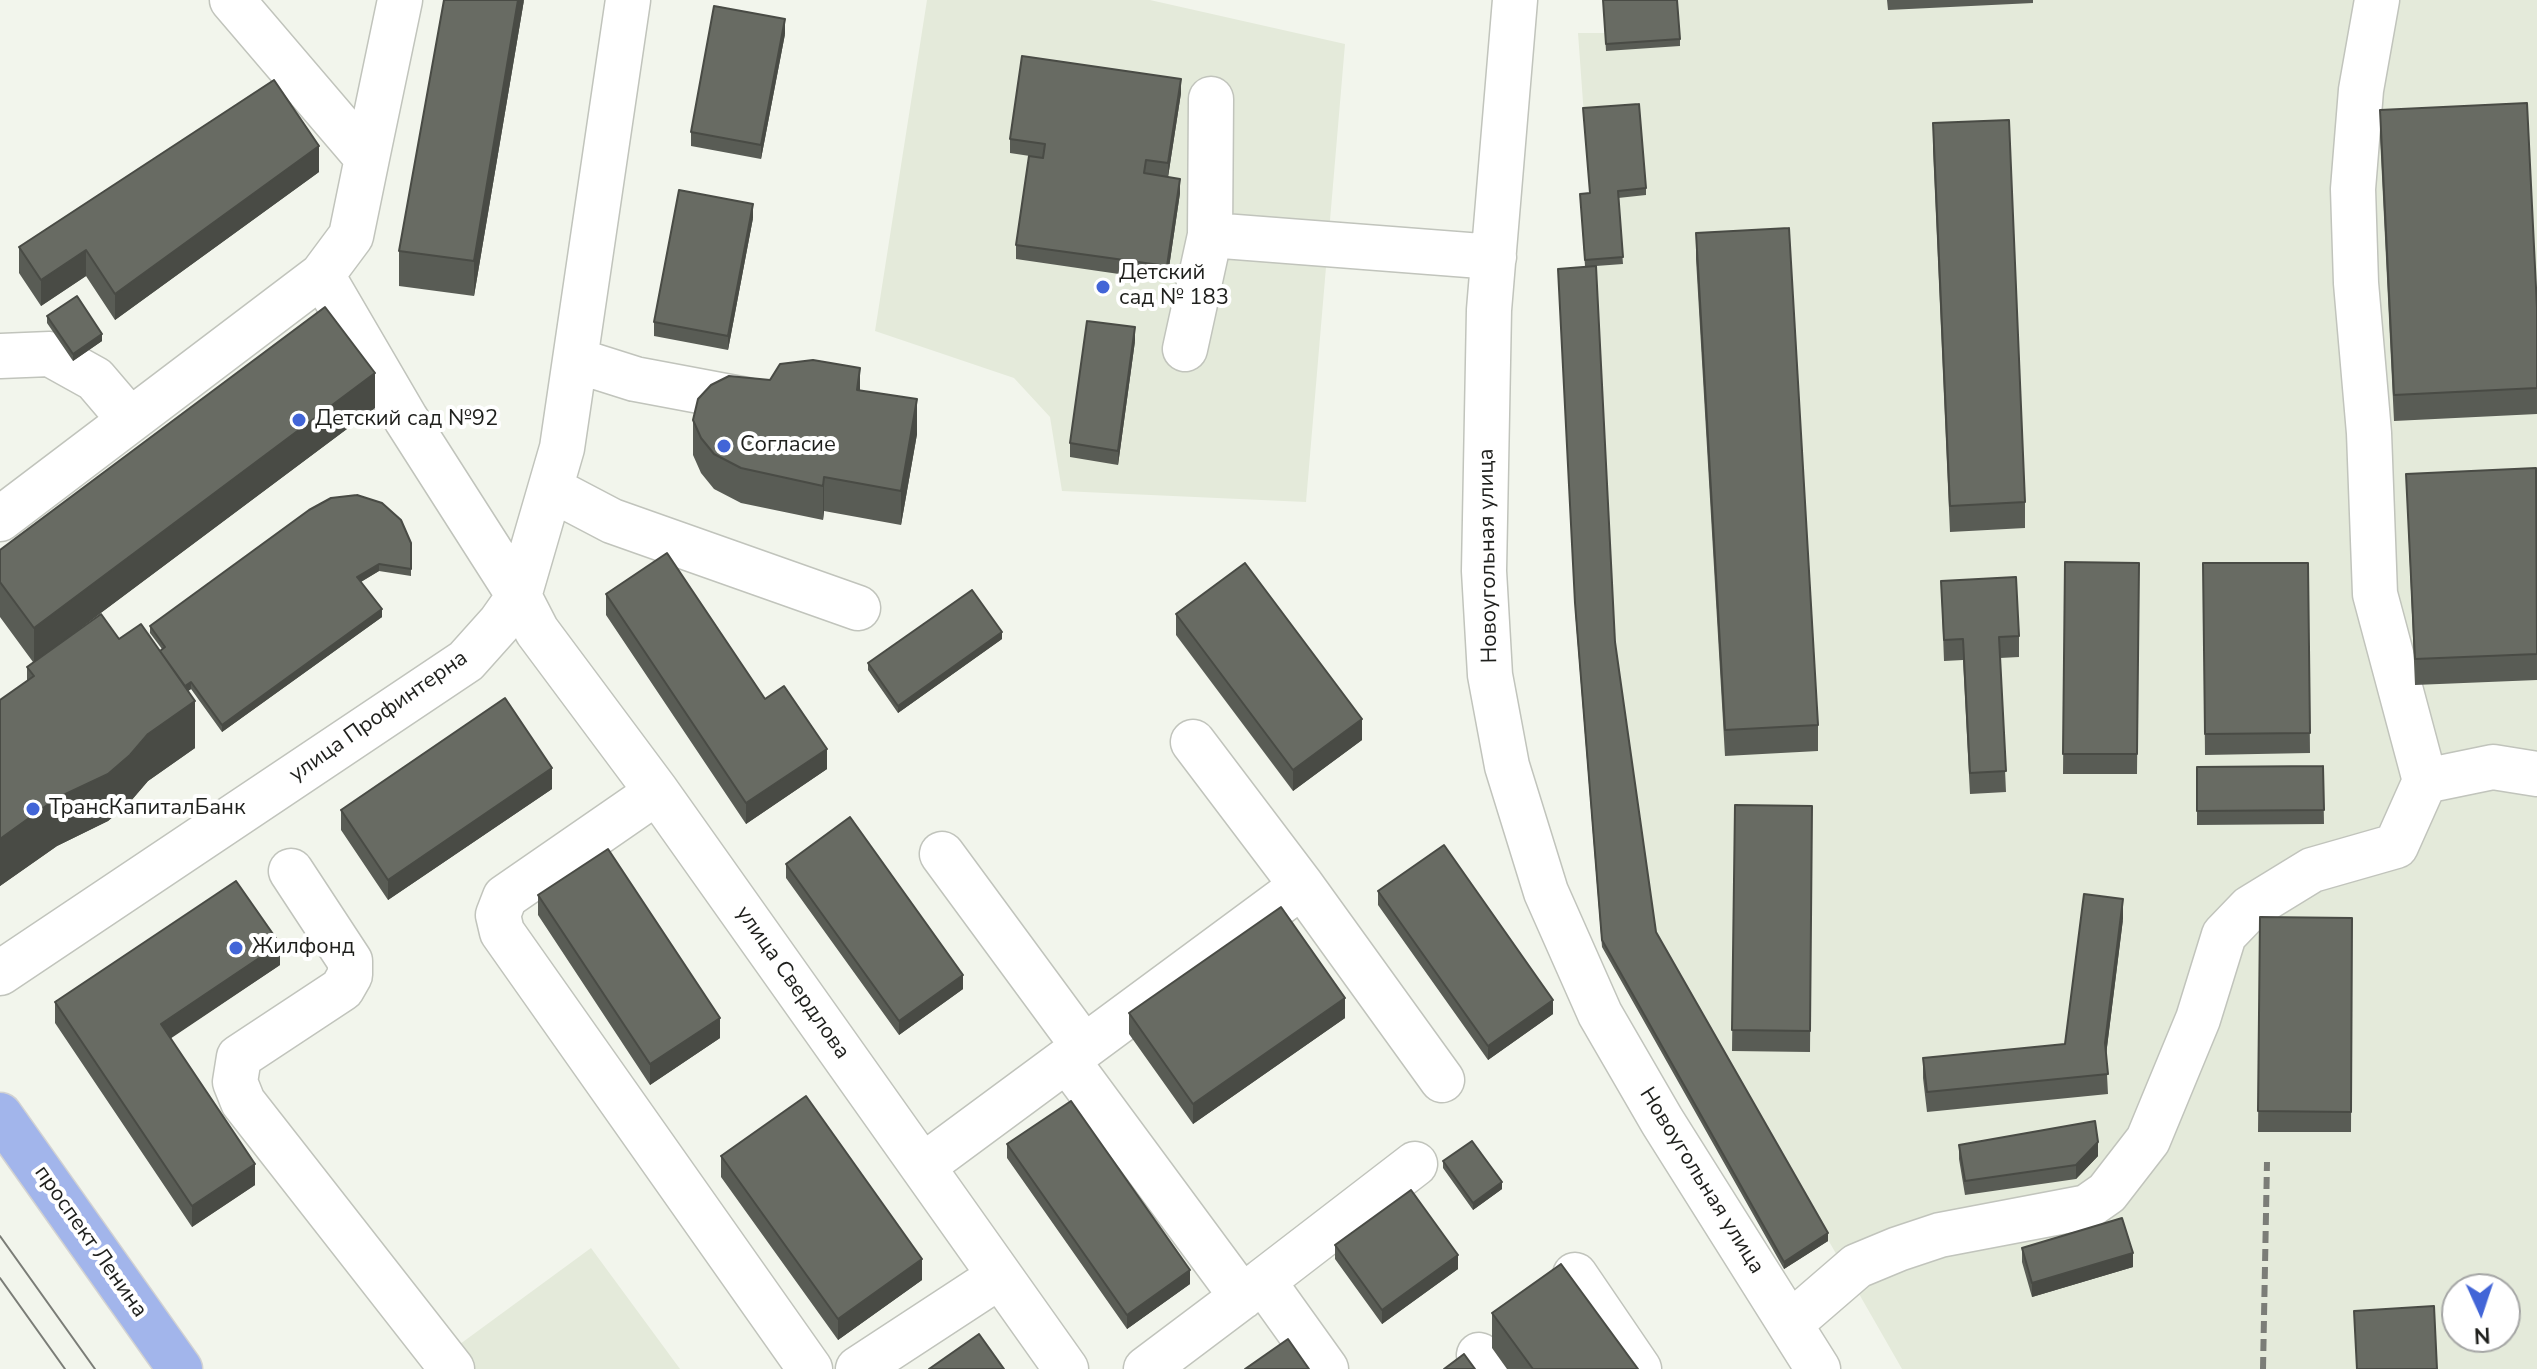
<!DOCTYPE html>
<html>
<head>
<meta charset="utf-8">
<style>
	body { margin:0 }
	#map { position:relative; width:2537px; height:1369px; overflow:hidden; background:#f2f5ec; font-family:"Nunito Sans",sans-serif }
	canvas { display:block }
	.north { position:absolute; left:2441px; top:1273px; width:80px; height:80px; box-sizing:border-box; background:#fff; border:2px solid #a5a6a5; border-radius:50%; rotate:177deg; font-size:22px; font-weight:700; line-height:32px; text-align:center; color:#1f201d }
	.north::after { content:''; display:block; margin:auto; width:28px; height:36px; background:#4265d7; clip-path:polygon(50% 0,100% 100%,50% 72%,0 100%) }
</style>
</head>
<body>
<div id="map">
<canvas width="2537" height="1369"></canvas>
<div class="north">N</div>
</div>
<script>
const context = document.querySelector('canvas').getContext('2d');
context.lineJoin = 'round';
function fillPath(path, color) { context.fillStyle = color; context.fill(path, 'evenodd'); }
const shape = rows => new Path2D(rows.map(r => 'M' + r).join(''));
function strokePath(path, color, width, dash) { context.strokeStyle = color; context.lineWidth = width; context.lineCap = dash ? 'butt' : 'round'; context.setLineDash(dash || []); context.stroke(path); }
function write(font, color, halo, rows, align = 'center') {
  context.font = font + ' "Nunito Sans",sans-serif'; context.lineWidth = 8; context.setLineDash([]); context.textBaseline = 'middle'; context.strokeStyle = halo; context.fillStyle = color; for (const [text, x, y, turn = 0] of rows) {
    context.save(); context.translate(x, y); context.rotate((+turn || 0) * Math.PI / 180); context.textAlign = isNaN(turn) ? turn : align; if (halo) context.strokeText(text, 0, 0); context.fillText(text, 0, 0); context.restore();
  }
}
fillPath(shape([
	[927,0,1150,0,1345,44,1306,502,1062,491,1050,417,1014,378,875,331],
	[1603,0,2537,0,2537,1369,1902,1369,1656,939,1615,649,1580,201,1590,199,1578,33,1605,33],
	[2457,1289,2505,1289,2505,1337,2457,1337],
	[591,1248,680,1369,472,1369,456,1347]
]), '#e4eada');
const minor = shape([
	[232,0,367,158,351,236,322,275,406,419,519,596,537,631,657,792,1066,1369],
	[1515,0,1489,310,1484,571,1490,675,1507,766,1546,892,1600,1014,1662,1121,1818,1369],
	[367,158,400,0],
	[1210,235,1494,257],
	[1185,349,1210,235,1211,99],
	[0,356,50,354,95,379,130,420],
	[575,360,635,379,747,400],
	[551,489,612,521,858,608],
	[0,519,322,275],
	[1193,742,1302,886],
	[2425,781,2493,767,2537,774],
	[657,792,505,897,498,915,502,932,810,1369],
	[942,854,1084,1047],
	[291,871,350,961,350,975,342,989,239,1057,235,1082,243,1102,452,1369],
	[0,973,466,661,500,623,519,596,562,448,628,0],
	[1067,1060,1242,1297],
	[923,1166,1302,886,1442,1080],
	[1575,1275,1639,1369],
	[1263,1281,1415,1164],
	[1791,1323,1857,1266,1898,1249,1940,1235,2087,1207,2107,1193,2148,1140,2198,1019,2224,935,2250,908,2312,870,2396,846,2425,781,2375,594,2369,433,2356,283,2353,189,2361,90,2377,0],
	[1479,1355,1490,1369],
	[858,1369,1000,1276],
	[1146,1369,1263,1281,1326,1369]
]);
const major = shape([
	[0,1115,180,1369]
]);
strokePath(minor, '#c1c4bc', 47);
strokePath(major, '#d2d2d2', 47);
strokePath(minor, '#fff', 44);
strokePath(major, '#a2b5eb', 44);
strokePath(shape([
	[0,1236,95,1369],
	[0,1278,65,1369]
]), '#7b7d77', 2);
strokePath(shape([
	[2263,1369,2267,1162]
]), '#7b7d77', 6, [12, 6]);
fillPath(shape([
	[524,0,474,296,399,286,399,251],
	[1603,0,1680,39,1680,46,1606,51],
	[1887,0,2033,0,2033,3,1888,10],
	[785,34,761,159,691,146,691,132],
	[1181,93,1168,177,1180,193,1167,281,1016,259,1016,245,1043,158,1010,153,1010,139],
	[2380,110,2537,308,2537,414,2394,421,2380,136],
	[1933,123,2025,502,2025,528,1950,532,1933,149],
	[319,172,115,320,86,276,41,306,19,273,19,247],
	[1646,188,1646,195,1618,198,1623,264,1596,266,1615,642,1656,932,1828,1241,1784,1269,1602,947,1575,610,1585,266,1580,194],
	[753,218,728,350,654,336,654,322],
	[1696,233,1818,725,1818,751,1725,756,1696,259],
	[47,316,102,341,73,361,47,323],
	[1135,341,1118,465,1070,457,1070,443],
	[860,390,917,434,901,525,824,511,823,520,741,503,714,489,701,473,693,455,693,420],
	[375,408,67,638,119,639,160,651,162,649,150,633,150,626,411,543,411,576,379,571,361,582,382,617,222,732,191,689,188,691,195,748,148,781,130,802,108,821,57,846,0,886,0,700,27,681,27,667,33,662,0,617,0,550],
	[2406,474,2537,481,2537,680,2415,685],
	[2065,562,2139,563,2137,774,2063,774],
	[2203,563,2308,563,2310,753,2205,755],
	[1941,581,2019,636,2019,657,2000,658,2006,792,1970,794,1963,660,1944,661],
	[606,594,765,699,827,769,746,824,606,615],
	[1176,614,1362,740,1293,791,1176,635],
	[1002,639,898,713,868,670,868,663],
	[2323,766,2324,824,2197,825,2197,767],
	[552,789,388,900,341,830,341,810],
	[1735,805,1812,806,1810,1052,1732,1051],
	[786,864,963,989,899,1035,786,878],
	[1378,891,1553,1014,1488,1060,1378,905],
	[538,895,720,1038,650,1085,538,915],
	[2260,917,2352,918,2351,1132,2258,1132],
	[2123,919,2106,1055,2108,1094,1927,1112,1923,1078,1923,1058,2065,1044],
	[280,965,170,1038,255,1185,192,1227,55,1023,55,1002],
	[1129,1013,1345,1018,1193,1124,1129,1034],
	[1007,1144,1190,1284,1127,1329,1007,1158],
	[1959,1145,2098,1156,2076,1179,1965,1195,1959,1159],
	[721,1156,922,1280,838,1340,721,1177],
	[1443,1161,1502,1189,1473,1210,1443,1168],
	[1335,1245,1458,1269,1382,1324,1335,1259],
	[2022,1248,2133,1267,2032,1297,2022,1262],
	[1492,1313,1638,1369,1507,1369,1492,1348]
]), '#595c55');
fillPath(shape([
	[518,0,524,0,474,296,474,261],
	[785,19,785,34,761,159,761,145],
	[1181,79,1181,93,1168,177,1168,163],
	[319,146,319,172,115,320,115,294],
	[1180,179,1180,193,1167,281,1167,266],
	[753,204,753,218,728,350,728,336],
	[86,250,86,276,41,306,41,280],
	[1135,327,1135,341,1118,465,1118,451],
	[102,334,102,341,73,361,73,354],
	[860,368,860,403,857,390],
	[375,373,375,408,34,663,34,628],
	[917,399,917,434,901,525,901,491],
	[824,477,824,511,823,520,823,486],
	[379,564,379,571,357,584,357,577],
	[382,609,382,617,222,732,222,725],
	[1002,632,1002,639,898,713,898,706],
	[191,682,191,689,166,707,166,700],
	[195,701,195,748,148,781,130,802,108,821,57,846,0,886,0,839],
	[1362,719,1362,740,1293,791,1293,770],
	[827,749,827,769,746,824,746,803],
	[552,768,552,789,388,900,388,880],
	[2123,899,2123,919,2105,1063,2105,1043],
	[280,944,280,965,161,1045,161,1024],
	[963,975,963,989,899,1035,899,1021],
	[1345,998,1345,1018,1193,1124,1193,1104],
	[1553,1000,1553,1014,1488,1060,1488,1046],
	[720,1018,720,1038,650,1085,650,1064],
	[2098,1142,2098,1156,2076,1179,2076,1165],
	[255,1164,255,1185,192,1227,192,1206],
	[1502,1182,1502,1189,1473,1210,1473,1203],
	[1828,1233,1828,1241,1784,1269,1784,1262],
	[2133,1253,2133,1267,2032,1297,2032,1283],
	[1458,1255,1458,1269,1382,1324,1382,1310],
	[922,1259,922,1280,838,1340,838,1319],
	[1190,1270,1190,1284,1127,1329,1127,1315]
]), '#494b45');
const building = shape([
	[444,0,518,0,474,261,399,251,444,0],
	[1603,0,1677,0,1680,39,1606,44,1603,0],
	[714,6,785,19,761,145,691,132,714,6],
	[1022,56,1181,79,1168,163,1146,160,1144,173,1180,179,1167,266,1016,245,1029,156,1043,158,1045,144,1010,139,1022,56],
	[274,80,319,146,115,294,86,250,41,280,19,247,274,80],
	[2527,103,2537,308,2537,388,2394,395,2380,110,2527,103],
	[1639,104,1646,188,1618,191,1623,257,1585,260,1580,194,1590,193,1583,108,1639,104],
	[2009,120,2025,502,1950,506,1933,123,2009,120],
	[679,190,753,204,728,336,654,322,679,190],
	[1789,228,1818,725,1725,730,1696,233,1789,228],
	[1596,266,1615,642,1656,932,1828,1233,1784,1262,1602,940,1575,603,1558,269,1596,266],
	[77,296,102,334,73,354,47,316,77,296],
	[325,307,375,373,34,628,0,582,0,550,325,307],
	[1087,321,1135,327,1118,451,1070,443,1087,321],
	[813,360,860,368,857,390,917,399,901,491,824,477,823,486,741,468,714,454,701,438,693,420,698,399,711,385,729,376,770,380,780,364,813,360],
	[2536,468,2537,654,2415,659,2406,474,2536,468],
	[357,495,382,503,401,520,411,543,411,569,379,564,357,577,382,609,222,725,191,682,185,686,160,651,165,647,150,626,309,510,331,498,357,495],
	[667,553,765,699,784,686,827,749,746,803,606,594,667,553],
	[2065,562,2139,563,2137,754,2063,754,2065,562],
	[1245,563,1362,719,1293,770,1176,614,1245,563],
	[2203,563,2308,563,2310,733,2205,734,2203,563],
	[2016,577,2019,636,1999,637,2006,771,1970,773,1963,639,1944,640,1941,581,2016,577],
	[972,590,1002,632,898,706,868,663,972,590],
	[101,614,119,639,141,624,195,701,148,734,130,755,108,774,57,798,0,839,0,700,34,676,27,667,101,614],
	[505,698,552,768,388,880,341,810,505,698],
	[2323,766,2324,810,2197,811,2197,767,2323,766],
	[1735,805,1812,806,1810,1031,1732,1030,1735,805],
	[850,817,963,975,899,1021,786,864,850,817],
	[1444,845,1553,1000,1488,1046,1378,891,1444,845],
	[608,849,720,1018,650,1064,538,895,608,849],
	[236,881,280,944,161,1024,255,1164,192,1206,55,1002,236,881],
	[2084,894,2123,899,2105,1043,2108,1074,1927,1092,1923,1058,2065,1044,2084,894],
	[1281,907,1345,998,1193,1104,1129,1013,1281,907],
	[2260,917,2352,918,2351,1112,2258,1111,2260,917],
	[806,1096,922,1259,838,1319,721,1156,806,1096],
	[1071,1101,1190,1270,1127,1315,1007,1144,1071,1101],
	[2095,1121,2098,1142,2076,1165,1965,1181,1959,1145,2095,1121],
	[1472,1141,1502,1182,1473,1203,1443,1161,1472,1141],
	[1411,1190,1458,1255,1382,1310,1335,1245,1411,1190],
	[2122,1218,2133,1253,2032,1283,2022,1248,2122,1218],
	[1561,1264,1638,1369,1533,1369,1492,1313,1561,1264],
	[2434,1306,2437,1369,2357,1369,2354,1311,2434,1306],
	[979,1334,1004,1369,929,1369,979,1334],
	[1288,1339,1309,1369,1245,1369,1288,1339],
	[1464,1354,1475,1369,1444,1369,1464,1354]
]);
fillPath(building, '#686b63');
strokePath(building, '#494b45', 2);
for (const [x, y, r, color] of [
	[1103,287,8,"#4265d7"],
	[299,420,8,"#4265d7"],
	[724,446,8,"#4265d7"],
	[33,809,8,"#4265d7"],
	[236,948,8,"#4265d7"]
]) { const dot = new Path2D(); dot.arc(x, y, r, 0, 2 * Math.PI); context.fillStyle = color; context.fill(dot); strokePath(dot, '#fff', 3); }
write('22px', '#1f201d', '#fff', [
	["Детский",1119,274],
	["сад № 183",1119,299],
	["Детский сад №92",315,420],
	["Согласие",740,446],
	["ТрансКапиталБанк",49,809],
	["Жилфонд",252,948]
], 'left');
write('22px', '#1f201d', '#fff', [
	["Новоугольная улица",1489,556,-91],
	["улица Профинтерна",379,717,-35],
	["улица Свердлова",792,983,55],
	["Новоугольная улица",1701,1181,58],
	["проспект Ленина",90,1242,55]
]);
</script>
</body>
</html>
